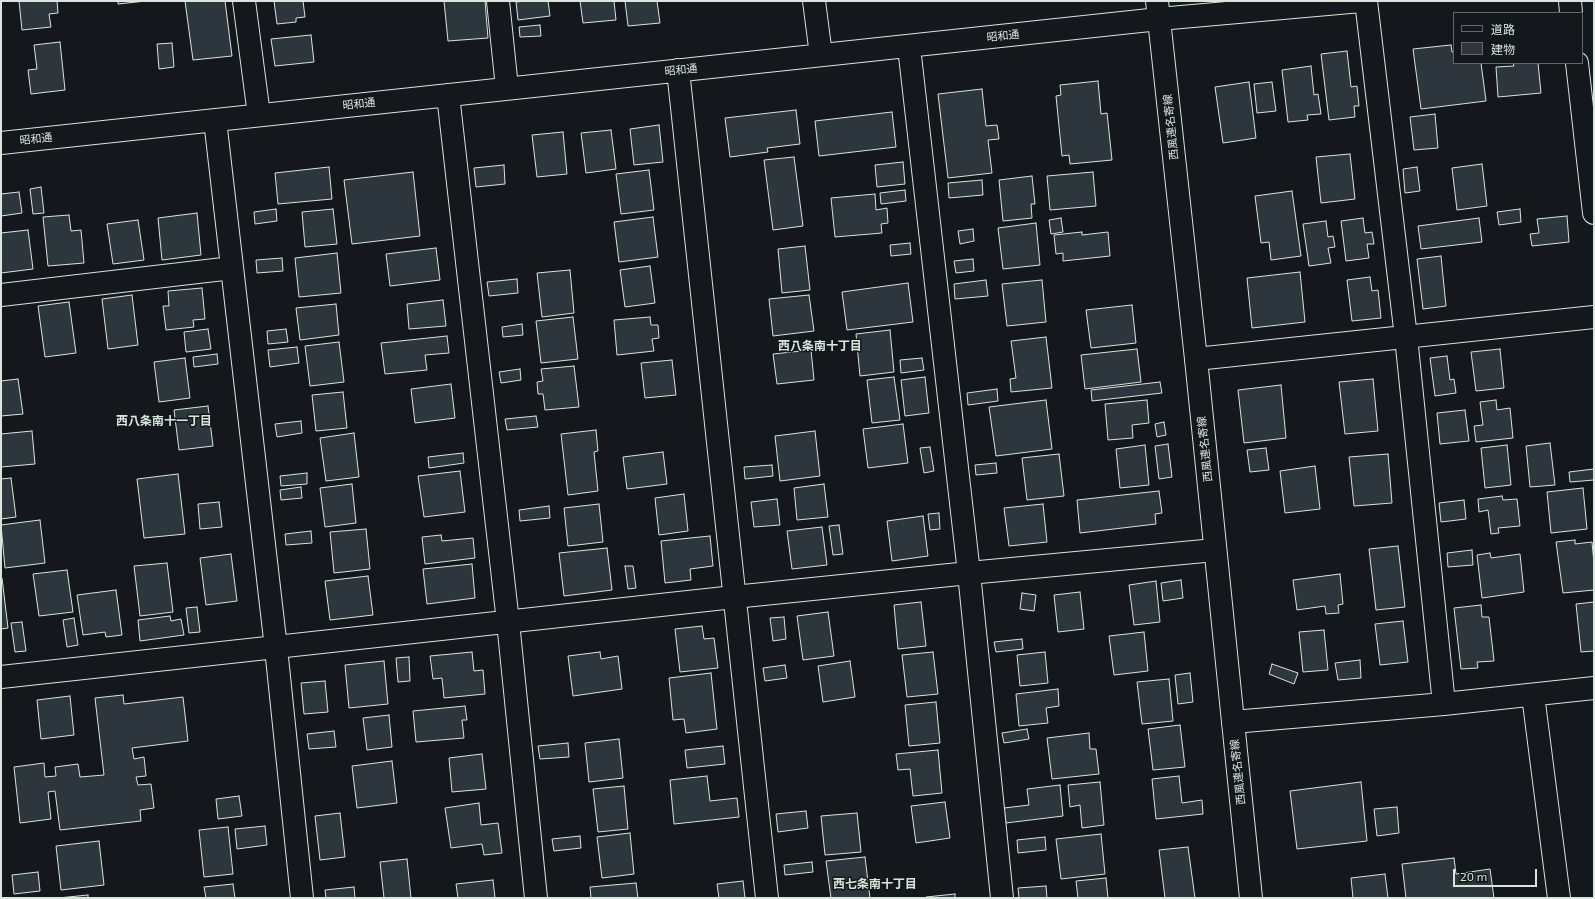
<!DOCTYPE html>
<html>
<head>
<meta charset="utf-8">
<style>
	body { margin:0 }
	#map { position:relative; width:1595px; height:899px; overflow:hidden; background:#14181c; font-family:"Exo 2","Noto Sans JP",sans-serif }
	canvas { display:block }
	.frame { position:absolute; inset:0; border:2px solid #d8e6dc; pointer-events:none }
	.legend { position:absolute; left:1453px; top:12px; width:130px; height:52px; box-sizing:border-box; background:#14181c; border:1px solid #626a69; margin:0; padding:5px 7px; list-style:none; font-size:12px; color:#d8e6dc }
	.legend li { display:flex; align-items:center; gap:8px; height:20px }
	.legend b { width:20px; border:1px solid #626a69 }
	.scale { position:absolute; left:1453px; top:869px; width:84px; height:18px; box-sizing:border-box; border:2px solid #d8e6dc; border-top:0; padding-left:5px; font-size:12px; line-height:14px; white-space:nowrap; color:#d8e6dc; -webkit-text-stroke:3px #14181c; paint-order:stroke }
</style>
</head>
<body>
<div id="map">
<canvas width="1595" height="899"></canvas>
<div class="frame"></div>
<ul class="legend">
<li><b style="height:5px;background:#14181c"></b>道路</li>
<li><b style="height:11px;background:#2c363c"></b>建物</li>
</ul>
<div class="scale">20 m</div>
</div>
<script>
const context = document.querySelector('canvas').getContext('2d');
context.lineJoin = 'round';
function fillPath(path, color) { context.fillStyle = color; context.fill(path, 'evenodd'); }
const shape = rows => new Path2D(rows.map(r => 'M' + r).join(''));
function strokePath(path, color, width, dash) { context.strokeStyle = color; context.lineWidth = width; context.lineCap = dash ? 'butt' : 'round'; context.setLineDash(dash || []); context.stroke(path); }
function write(font, color, halo, rows, align = 'center') {
  context.font = font + ' "Exo 2","Noto Sans JP",sans-serif'; context.lineWidth = 3; context.setLineDash([]); context.textBaseline = 'middle'; context.strokeStyle = halo; context.fillStyle = color; for (const [text, x, y, turn = 0] of rows) {
    context.save(); context.translate(x, y); context.rotate((+turn || 0) * Math.PI / 180); context.textAlign = isNaN(turn) ? turn : align; if (halo) context.strokeText(text, 0, 0); context.fillText(text, 0, 0); context.restore();
  }
}
const building = shape([
	[19,1,57,1,58,13,49,14,51,27,22,30,19,1],
	[118,1,146,1,118,4,118,1],
	[185,1,225,1,232,56,193,60,185,1],
	[274,1,303,1,305,17,296,18,296,22,277,24,274,1],
	[444,1,485,1,488,38,448,41,444,1],
	[526,1,548,1,550,16,518,20,516,2,526,1],
	[580,1,614,1,616,20,583,23,580,1],
	[625,1,657,1,660,23,628,26,625,1],
	[540,25,541,36,520,37,519,27,540,25],
	[311,35,314,62,275,66,271,39,311,35],
	[60,42,65,90,31,94,28,70,37,69,34,45,60,42],
	[172,43,174,67,159,69,157,44,172,43],
	[1451,45,1452,52,1454,52,1454,63,1481,63,1486,101,1421,109,1413,49,1451,45],
	[1347,51,1351,87,1357,86,1359,106,1354,106,1355,117,1329,120,1321,54,1347,51],
	[1513,63,1538,63,1541,93,1498,97,1496,67,1514,66,1513,63],
	[1311,66,1314,95,1318,94,1321,114,1307,115,1308,120,1288,122,1282,70,1311,66],
	[1098,81,1101,114,1107,113,1112,160,1070,164,1069,155,1062,156,1056,96,1061,95,1060,85,1098,81],
	[1249,82,1256,138,1223,143,1215,87,1249,82],
	[1272,82,1276,111,1257,113,1254,84,1272,82],
	[982,89,986,126,997,125,999,139,988,140,992,173,948,178,938,94,982,89],
	[796,110,800,144,767,148,768,152,730,157,725,118,796,110],
	[892,112,896,147,819,156,815,121,892,112],
	[1435,114,1438,148,1414,150,1410,117,1435,114],
	[659,125,663,162,634,165,630,129,659,125],
	[611,130,616,169,586,173,581,133,611,130],
	[563,132,567,174,537,177,532,135,563,132],
	[1350,154,1355,199,1321,203,1316,157,1350,154],
	[794,157,803,226,773,230,764,160,794,157],
	[903,162,905,184,877,187,875,165,903,162],
	[1482,164,1487,206,1457,210,1452,168,1482,164],
	[504,165,505,184,476,187,474,168,504,165],
	[329,167,332,199,278,204,275,173,329,167],
	[1417,167,1420,191,1405,193,1403,169,1417,167],
	[649,170,654,210,621,214,616,174,649,170],
	[413,172,420,236,352,244,344,180,413,172],
	[1093,172,1096,206,1050,210,1047,176,1093,172],
	[1032,176,1035,204,1031,204,1032,218,1003,221,999,180,1032,176],
	[982,180,983,195,949,198,948,183,982,180],
	[41,187,44,213,33,214,30,189,41,187],
	[905,190,906,201,881,204,880,193,905,190],
	[1292,191,1301,256,1271,260,1269,242,1261,243,1255,196,1292,191],
	[19,192,22,213,1,216,1,194,19,192],
	[875,194,876,210,887,208,888,223,881,224,882,233,835,237,831,198,875,194],
	[276,209,277,221,255,224,254,212,276,209],
	[333,209,337,244,305,247,302,212,333,209],
	[1520,209,1521,222,1499,225,1497,212,1520,209],
	[197,213,201,255,162,260,158,218,197,213],
	[69,215,71,231,81,230,84,263,48,266,43,217,69,215],
	[1567,216,1569,242,1532,246,1530,234,1539,233,1537,219,1567,216],
	[653,217,658,257,619,262,614,222,653,217],
	[1061,218,1063,232,1051,234,1049,220,1061,218],
	[1363,218,1365,233,1372,232,1374,244,1367,244,1369,258,1346,261,1341,221,1363,218],
	[1479,218,1482,242,1421,249,1418,226,1479,218],
	[138,220,144,260,113,264,107,224,138,220],
	[1326,221,1328,237,1333,236,1335,247,1328,248,1331,263,1309,266,1303,224,1326,221],
	[1036,223,1040,265,1003,269,998,228,1036,223],
	[973,229,974,241,960,244,958,231,973,229],
	[28,230,33,269,1,273,1,233,28,230],
	[1082,232,1082,235,1108,232,1110,256,1063,261,1063,253,1056,254,1054,235,1082,232],
	[910,243,911,254,891,256,890,245,910,243],
	[805,246,810,290,782,293,778,249,805,246],
	[436,248,440,280,390,286,386,254,436,248],
	[337,253,341,293,299,297,295,258,337,253],
	[1441,256,1446,306,1423,309,1417,259,1441,256],
	[282,258,283,271,257,273,256,260,282,258],
	[973,259,974,271,956,273,954,261,973,259],
	[650,266,655,303,625,307,620,270,650,266],
	[570,270,574,313,542,317,537,273,570,270],
	[1300,272,1305,322,1252,328,1247,278,1300,272],
	[1370,277,1372,291,1378,290,1381,318,1352,321,1347,280,1370,277],
	[517,279,518,293,489,296,487,282,517,279],
	[986,280,988,296,955,299,954,284,986,280],
	[1042,280,1046,322,1007,326,1002,284,1042,280],
	[908,283,913,322,847,330,842,292,908,283],
	[202,288,205,319,193,320,194,327,166,330,163,306,169,306,168,291,202,288],
	[132,295,138,345,108,349,102,299,132,295],
	[809,295,814,331,773,336,769,299,809,295],
	[443,300,446,326,409,329,407,304,443,300],
	[69,302,76,353,45,357,38,306,69,302],
	[336,304,339,335,300,340,296,308,336,304],
	[1132,305,1136,343,1091,348,1086,310,1132,305],
	[573,317,578,359,541,363,536,321,573,317],
	[650,317,651,325,658,325,659,338,652,339,654,351,617,355,614,320,650,317],
	[522,324,523,335,503,337,502,327,522,324],
	[208,329,211,349,186,352,184,332,208,329],
	[286,329,288,342,268,344,267,331,286,329],
	[890,330,894,372,860,376,856,334,890,330],
	[447,336,449,353,425,355,427,370,385,374,381,343,447,336],
	[1046,337,1052,388,1011,392,1010,379,1016,378,1011,341,1046,337],
	[339,342,344,382,310,386,305,346,339,342],
	[297,347,299,363,270,367,268,350,297,347],
	[1137,349,1141,382,1085,389,1081,355,1137,349],
	[1500,349,1504,388,1476,391,1471,352,1500,349],
	[811,350,814,380,777,384,773,354,811,350],
	[217,354,218,364,194,367,193,357,217,354],
	[1447,356,1450,380,1454,379,1456,393,1435,396,1430,358,1447,356],
	[185,358,190,398,159,402,154,362,185,358],
	[922,358,924,370,901,373,900,360,922,358],
	[672,360,676,395,645,398,641,363,672,360],
	[574,366,579,407,545,410,543,394,538,394,537,382,543,381,541,369,574,366],
	[520,369,521,380,501,383,499,372,520,369],
	[894,377,900,420,872,423,867,380,894,377],
	[925,377,929,413,905,416,901,380,925,377],
	[18,379,23,414,1,416,1,381,18,379],
	[1373,379,1378,431,1345,434,1339,382,1373,379],
	[1160,382,1162,393,1092,401,1091,390,1160,382],
	[451,384,455,418,415,423,411,389,451,384],
	[1281,385,1286,438,1244,443,1238,390,1281,385],
	[997,389,998,401,968,405,967,393,997,389],
	[343,392,347,428,316,431,312,395,343,392],
	[1046,400,1052,449,996,456,989,407,1046,400],
	[1147,400,1149,423,1132,425,1133,438,1108,440,1105,404,1147,400],
	[1496,400,1497,410,1510,408,1513,438,1476,442,1474,426,1483,425,1480,402,1496,400],
	[208,406,213,446,179,450,174,410,208,406],
	[1465,410,1469,441,1440,444,1437,413,1465,410],
	[536,416,538,427,507,430,505,419,536,416],
	[301,421,302,433,277,437,275,424,301,421],
	[1164,422,1166,435,1157,437,1155,424,1164,422],
	[903,424,908,463,868,468,863,429,903,424],
	[596,430,598,451,594,452,598,491,568,495,561,434,596,430],
	[32,431,35,464,1,467,1,434,32,431],
	[815,431,820,476,780,481,775,436,815,431],
	[354,433,359,477,326,481,320,438,354,433],
	[1550,443,1555,485,1530,487,1526,446,1550,443],
	[1168,444,1172,477,1159,479,1155,446,1168,444],
	[1145,445,1149,485,1120,488,1116,449,1145,445],
	[1507,445,1511,485,1485,488,1481,448,1507,445],
	[930,447,934,471,924,473,920,448,930,447],
	[1266,448,1269,470,1250,472,1247,450,1266,448],
	[663,452,667,484,627,489,623,457,663,452],
	[463,453,464,463,429,468,428,457,463,453],
	[1059,454,1064,496,1027,500,1022,458,1059,454],
	[1388,454,1392,503,1354,506,1349,457,1388,454],
	[996,463,997,473,976,475,975,465,996,463],
	[772,465,773,476,745,479,744,467,772,465],
	[1315,466,1320,509,1285,513,1280,471,1315,466],
	[1594,469,1594,480,1570,482,1569,472,1594,469],
	[460,471,465,512,424,517,418,476,460,471],
	[307,473,307,484,281,486,280,476,307,473],
	[178,474,185,534,144,538,137,479,178,474],
	[11,478,16,517,1,519,1,479,11,478],
	[352,484,356,523,325,527,320,488,352,484],
	[824,484,828,517,797,520,794,488,824,484],
	[301,487,302,498,281,500,280,490,301,487],
	[1583,488,1587,529,1551,533,1547,492,1583,488],
	[1159,491,1162,513,1155,514,1156,524,1080,533,1077,500,1159,491],
	[684,494,688,531,659,535,655,498,684,494],
	[1502,496,1503,500,1517,499,1520,526,1498,528,1499,533,1491,534,1488,510,1479,512,1478,499,1502,496],
	[777,499,780,525,754,527,751,502,777,499],
	[1464,500,1466,519,1441,522,1439,503,1464,500],
	[219,502,222,527,200,529,198,504,219,502],
	[599,504,603,542,568,546,564,508,599,504],
	[1043,504,1047,542,1009,546,1004,508,1043,504],
	[549,506,550,518,520,521,519,510,549,506],
	[939,513,940,529,930,530,928,514,939,513],
	[923,516,928,556,892,561,887,521,923,516],
	[40,520,45,563,5,568,1,525,40,520],
	[839,525,843,554,833,555,829,526,839,525],
	[822,527,827,565,792,569,787,531,822,527],
	[366,529,370,569,334,573,330,532,366,529],
	[311,531,312,543,286,545,285,534,311,531],
	[441,535,442,541,473,538,475,558,425,564,422,537,441,535],
	[710,536,713,566,690,569,691,580,665,583,661,541,710,536],
	[1575,540,1575,544,1592,542,1594,563,1594,590,1563,593,1556,542,1575,540],
	[1398,546,1405,607,1376,610,1369,549,1398,546],
	[607,548,612,590,564,596,559,553,607,548],
	[1472,550,1473,565,1448,567,1447,553,1472,550],
	[1490,553,1491,558,1520,554,1524,592,1482,598,1477,555,1490,553],
	[231,554,237,601,206,605,200,558,231,554],
	[167,563,173,612,140,616,134,566,167,563],
	[472,564,475,598,427,604,423,569,472,564],
	[625,566,633,566,636,588,628,589,625,566],
	[67,570,73,612,39,616,33,574,67,570],
	[1340,574,1343,604,1338,605,1339,613,1326,614,1325,606,1297,610,1293,580,1340,574],
	[368,576,373,615,330,620,325,581,368,576],
	[1,578,2,578,8,628,1,629,1,578],
	[1181,580,1183,598,1163,601,1161,583,1181,580],
	[1156,581,1160,622,1134,625,1129,585,1156,581],
	[116,590,122,635,106,637,105,632,83,635,77,595,116,590],
	[1080,592,1084,629,1058,632,1054,595,1080,592],
	[1022,593,1036,595,1034,611,1020,609,1022,593],
	[921,602,926,646,898,649,894,605,921,602],
	[1594,602,1594,651,1581,652,1576,604,1594,602],
	[1481,605,1482,617,1489,617,1494,661,1477,662,1478,668,1461,669,1454,608,1481,605],
	[197,607,200,632,189,633,186,608,197,607],
	[828,612,834,656,803,660,797,616,828,612],
	[170,616,171,621,181,619,184,635,140,641,138,620,170,616],
	[784,617,786,639,773,641,770,618,784,617],
	[74,618,78,645,67,647,63,620,74,618],
	[1403,621,1408,662,1380,665,1375,624,1403,621],
	[22,622,26,651,15,652,11,623,22,622],
	[702,626,704,639,714,638,718,668,680,672,675,629,702,626],
	[1324,630,1328,670,1303,672,1299,632,1324,630],
	[1144,632,1148,671,1114,675,1109,636,1144,632],
	[1022,639,1023,649,996,652,994,642,1022,639],
	[472,652,474,671,483,670,485,694,444,698,442,678,433,679,430,656,472,652],
	[600,652,601,659,618,656,622,689,573,696,568,656,600,652],
	[933,652,938,694,907,697,902,655,933,652],
	[1045,652,1048,683,1020,686,1017,655,1045,652],
	[409,657,410,681,398,682,396,658,409,657],
	[1360,660,1361,678,1338,680,1335,663,1360,660],
	[384,661,388,704,349,708,345,665,384,661],
	[850,661,855,697,823,702,818,666,850,661],
	[1272,664,1298,673,1294,684,1269,674,1272,664],
	[785,665,787,678,765,681,763,668,785,665],
	[711,673,717,729,686,733,684,719,673,720,669,678,711,673],
	[1190,673,1193,702,1178,704,1175,675,1190,673],
	[1169,679,1173,721,1142,724,1137,682,1169,679],
	[325,681,328,712,304,714,301,683,325,681],
	[1058,689,1059,706,1046,708,1048,723,1019,726,1016,694,1058,689],
	[123,695,124,704,183,697,188,741,132,748,134,759,144,757,146,776,136,777,138,785,151,784,154,808,140,810,141,821,60,830,55,791,48,792,51,819,20,823,14,767,44,763,45,777,56,776,55,767,78,764,80,777,104,775,95,698,123,695],
	[70,696,74,735,41,739,37,700,70,696],
	[936,702,940,743,909,746,905,705,936,702],
	[465,706,467,720,462,720,464,738,416,742,413,711,465,706],
	[389,715,392,747,367,750,363,718,389,715],
	[1180,725,1185,767,1153,770,1148,729,1180,725],
	[1027,729,1029,739,1004,743,1002,733,1027,729],
	[334,731,336,747,309,749,307,734,334,731],
	[1089,733,1090,749,1096,749,1099,774,1052,779,1047,738,1089,733],
	[619,739,623,778,589,782,585,743,619,739],
	[568,743,569,757,540,759,538,746,568,743],
	[723,746,725,764,687,768,685,750,723,746],
	[938,750,942,793,913,796,910,769,898,770,896,754,938,750],
	[482,754,486,789,452,792,449,758,482,754],
	[392,761,397,803,357,808,352,766,392,761],
	[707,776,710,801,737,798,739,817,674,824,670,780,707,776],
	[1179,776,1182,803,1202,800,1203,814,1156,819,1152,779,1179,776],
	[1100,782,1104,825,1082,828,1080,805,1070,807,1068,785,1100,782],
	[1361,782,1367,841,1297,849,1290,791,1361,782],
	[1060,785,1063,816,1006,823,1004,808,1029,805,1027,789,1060,785],
	[624,786,628,829,598,832,593,789,624,786],
	[239,796,242,816,218,819,216,799,239,796],
	[945,802,950,838,916,843,911,806,945,802],
	[479,803,481,825,498,823,502,853,484,855,482,844,451,848,445,808,479,803],
	[1397,807,1399,833,1377,836,1374,809,1397,807],
	[806,811,808,828,778,832,776,814,806,811],
	[340,813,345,857,320,860,315,816,340,813],
	[857,813,861,852,825,855,821,816,857,813],
	[265,826,267,845,237,849,235,829,265,826],
	[228,827,233,874,204,877,199,830,228,827],
	[630,833,634,874,602,878,597,837,630,833],
	[1101,834,1105,874,1061,879,1056,839,1101,834],
	[580,836,581,848,554,851,552,839,580,836],
	[1045,837,1046,850,1018,853,1017,840,1045,837],
	[99,841,104,885,61,890,56,846,99,841],
	[1188,847,1195,898,1165,898,1159,850,1188,847],
	[865,857,870,898,831,898,826,861,865,857],
	[1454,858,1456,874,1490,869,1494,898,1406,898,1402,864,1454,858],
	[407,859,411,898,384,898,380,862,407,859],
	[812,862,813,872,785,875,784,865,812,862],
	[38,872,40,891,14,894,12,875,38,872],
	[1385,874,1388,898,1353,898,1351,878,1385,874],
	[1106,878,1108,898,1078,898,1076,881,1106,878],
	[493,880,495,898,458,898,456,884,493,880],
	[743,881,745,898,719,898,717,884,743,881],
	[636,883,638,898,591,898,590,887,636,883],
	[233,884,235,898,206,898,204,887,233,884],
	[1046,886,1047,898,1019,898,1018,888,1046,886],
	[354,887,355,898,326,898,325,890,354,887],
	[955,894,955,898,926,898,926,897,955,894],
	[88,895,88,898,58,898,88,895]
]);
fillPath(building, '#2c363c');
strokePath(building, '#d8e6dc', 1);
const minor = shape([
	[244,1,259,115],
	[498,1,507,88],
	[814,1,821,55],
	[1366,1,1406,337,1444,704],
	[1570,1,1571,13],
	[909,47,969,573,1002,898],
	[1577,63,1594,213],
	[678,70,767,898],
	[448,95,508,622,536,898],
	[215,120,276,648,302,898],
	[1,143,1159,19,1361,1],
	[1,295,232,268],
	[1196,359,1594,317],
	[1,677,734,597,969,573,1215,550],
	[1533,695,1559,898],
	[1233,722,1444,704,1594,688]
]);
const major = shape([
	[1157,1,1196,359,1251,898]
]);
strokePath(minor, '#d8e6dc', 24);
strokePath(major, '#d8e6dc', 24);
strokePath(minor, '#14181c', 22);
strokePath(major, '#14181c', 22);
write('11px', '#d8e6dc', '#14181c', [
	["昭和通",1003,36,-6],
	["昭和通",681,70,-6],
	["昭和通",359,104,-6],
	["西風連名寄線",1171,127,-96],
	["昭和通",36,139,-6],
	["西風連名寄線",1205,449,-96],
	["西風連名寄線",1238,772,-96]
]);
write('bold 12px', '#d8e6dc', '#14181c', [
	["西八条南十丁目",820,346],
	["西八条南十一丁目",164,421],
	["西七条南十丁目",875,884]
]);
</script>
</body>
</html>
